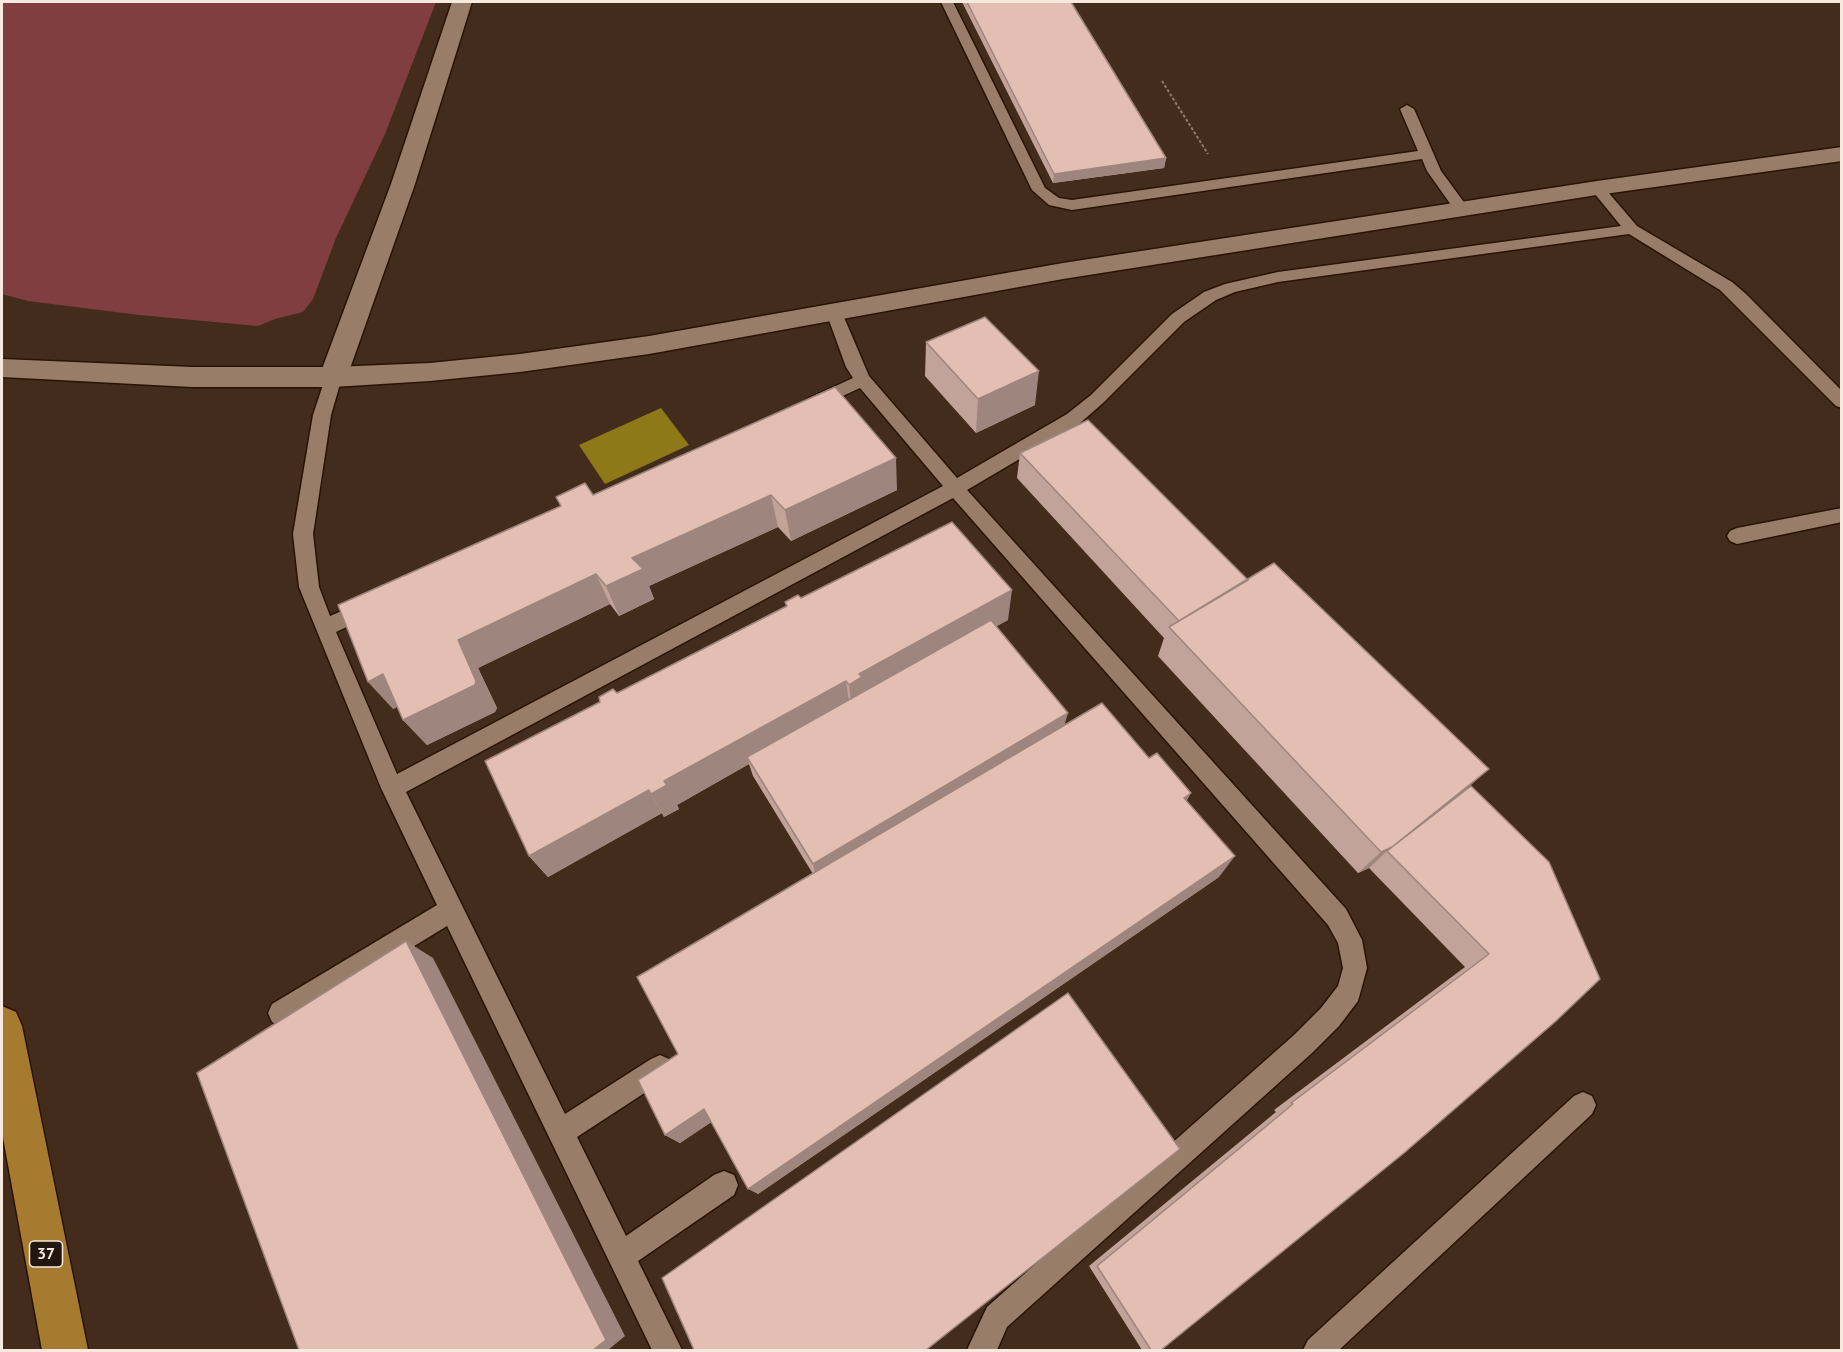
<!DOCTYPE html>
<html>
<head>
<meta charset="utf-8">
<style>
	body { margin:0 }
	#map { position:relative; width:1843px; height:1352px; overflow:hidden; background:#432c1b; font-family:"PT Sans",sans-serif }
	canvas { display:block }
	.frame { position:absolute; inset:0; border:3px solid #f8e9de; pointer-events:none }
</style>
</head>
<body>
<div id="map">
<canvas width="1843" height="1352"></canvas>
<div class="frame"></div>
</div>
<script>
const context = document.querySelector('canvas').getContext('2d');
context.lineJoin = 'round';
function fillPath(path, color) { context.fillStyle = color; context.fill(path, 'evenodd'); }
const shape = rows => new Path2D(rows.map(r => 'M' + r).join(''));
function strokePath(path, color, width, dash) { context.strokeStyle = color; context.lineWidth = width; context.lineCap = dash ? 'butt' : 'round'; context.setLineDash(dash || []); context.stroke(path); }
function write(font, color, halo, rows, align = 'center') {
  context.font = font + ' "PT Sans",sans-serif'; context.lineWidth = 6; context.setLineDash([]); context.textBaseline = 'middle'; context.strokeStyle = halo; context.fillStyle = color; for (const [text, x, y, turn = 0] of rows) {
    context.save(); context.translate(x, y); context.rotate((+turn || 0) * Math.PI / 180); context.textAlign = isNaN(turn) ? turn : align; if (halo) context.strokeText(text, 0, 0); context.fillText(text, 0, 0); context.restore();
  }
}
fillPath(shape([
	[2,2,436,2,385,134,336,238,313,299,303,312,275,319,258,326,139,315,28,301,2,294]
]), '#813e40');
fillPath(shape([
	[661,408,689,445,605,484,579,445]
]), '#8d7917');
const service = shape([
	[941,2,953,2,1045,188,1059,198,1072,200,1418,151,1400,109,1407,105,1414,109,1441,171,1469,209,1466,212,1456,212,1427,171,1422,159,1072,210,1049,205,1032,190,941,2],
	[1597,184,1602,185,1637,226,1732,282,1746,294,1842,391,1842,408,1836,406,1720,290,1629,234,1278,282,1235,292,1216,300,1184,322,1103,403,1079,424,967,490,1346,909,1362,940,1367,968,1358,1001,1339,1026,1312,1053,1007,1327,997,1350,967,1350,987,1307,1294,1035,1321,1008,1338,986,1343,968,1338,943,1328,925,953,498,406,792,565,1114,651,1059,660,1055,669,1059,673,1068,669,1077,577,1137,626,1236,714,1175,724,1171,734,1175,738,1185,734,1195,638,1261,682,1350,652,1350,447,926,290,1022,281,1026,272,1022,268,1013,272,1004,437,905,381,788,299,587,293,534,313,415,327,373,333,371,339,373,342,377,331,415,313,534,319,587,330,616,370,599,377,601,380,607,377,613,336,632,397,774,943,486,860,388,819,407,813,409,807,407,804,403,807,399,853,378,846,367,826,312,828,308,840,308,869,376,957,478,1067,414,1091,395,1172,314,1204,292,1225,284,1278,272,1621,226,1590,188,1597,184],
	[1842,508,1842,522,1737,544,1730,541,1727,536,1730,531,1737,528,1842,508],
	[1583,1092,1592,1096,1596,1105,1592,1114,1339,1350,1303,1350,1308,1340,1574,1096,1583,1092]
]);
const minor = shape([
	[452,2,472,2,415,184,347,377,343,384,333,387,323,384,319,377,391,184,452,2]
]);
const tertiary = shape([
	[1842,147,1842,161,1597,195,1063,279,649,354,520,372,430,381,333,387,192,387,2,377,2,359,192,367,333,367,430,363,520,354,649,336,1063,263,1597,181,1842,147]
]);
const primary = shape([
	[2,1006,16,1012,22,1026,88,1350,42,1350,2,1132,2,1006]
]);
strokePath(service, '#291404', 3);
strokePath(minor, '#291404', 3);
strokePath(tertiary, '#291404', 3);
strokePath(primary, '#291404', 3);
strokePath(shape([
	[1162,81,1208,154]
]), '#8f7b6c', 2, [3, 2]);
fillPath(service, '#987d6a');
fillPath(minor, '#987d6a');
fillPath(tertiary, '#987d6a');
fillPath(primary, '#a67b30');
fillPath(shape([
	[962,2,1071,2,1166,158,1164,168,1053,183],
	[926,342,1035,405,976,433,925,376],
	[1020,453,1248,580,1467,789,1600,979,1161,1350,1142,1350,1089,1266,1276,1112,1274,1110,1465,967,1369,868,1358,873,1158,656,1164,638,1017,478],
	[897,490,791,541,778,527,649,586,654,599,619,616,610,604,478,668,497,708,495,712,427,745,403,720,397,707,393,709,593,495],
	[801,598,1008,620,996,626,1065,726,1186,801,1219,877,758,1194,711,1122,680,1143,665,1135,678,1054,813,874,753,776,749,764,677,805,679,809,664,817,662,813,548,877,529,856,617,693,786,606,785,602]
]), '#c2a39a');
fillPath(shape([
	[1166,158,1164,168,1053,183,1054,174],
	[1039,371,1035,405,976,433,978,399],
	[896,458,897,490,791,541,785,510],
	[771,495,778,527,649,586,654,599,619,616,606,586,632,558],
	[596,574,610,604,478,668,497,708,495,712,427,745,403,720,458,640],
	[1012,590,1008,620,864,701,852,712,849,685,859,674],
	[383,674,408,701,393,709,368,682],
	[846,681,850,708,747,757,749,764,677,805,679,809,664,817,651,794,664,781],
	[1068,713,1062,734,817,881,813,864],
	[1489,769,1462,793,1387,851,1369,868,1358,873,1381,852],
	[649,790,662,813,548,877,529,856],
	[1191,793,1178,816,1184,798],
	[1235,856,1219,877,758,1194,748,1189],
	[406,941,433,958,625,1336,608,1350,593,1350],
	[704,1109,716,1119,680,1143,665,1135]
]), '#9e857d');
const building = shape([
	[967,2,1071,2,1166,158,1054,174,967,2],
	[985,317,1039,371,978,399,926,342,985,317],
	[835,387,896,458,785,510,771,495,632,558,643,569,606,586,596,574,458,640,476,681,475,685,403,720,383,674,368,682,338,605,561,506,556,497,585,483,593,495,835,387],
	[1088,420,1248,580,1179,621,1020,453,1088,420],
	[952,522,1012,590,859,674,862,677,849,685,846,681,664,781,667,785,651,794,649,790,529,856,485,761,600,702,599,697,613,689,617,693,787,606,785,602,798,595,801,598,952,522],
	[1274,563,1489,769,1392,847,1381,852,1169,627,1274,563],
	[991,620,1068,713,813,864,747,757,991,620],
	[1102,703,1149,758,1157,753,1191,793,1184,798,1235,856,748,1189,704,1109,665,1135,638,1080,678,1054,637,977,1102,703],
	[1471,786,1549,862,1600,979,1556,1021,1404,1153,1161,1350,1151,1350,1097,1266,1293,1104,1291,1103,1489,954,1387,851,1471,786],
	[406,941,606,1340,593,1350,299,1350,197,1073,406,941],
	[1068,993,1180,1149,926,1350,694,1350,662,1278,1068,993]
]);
fillPath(building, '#e2beb3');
strokePath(building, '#9e857d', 1.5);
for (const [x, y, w] of [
	[46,1254,33]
]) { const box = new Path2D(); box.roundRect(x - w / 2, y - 13, w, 26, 4.5); context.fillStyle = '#221710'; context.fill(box); strokePath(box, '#f8e9de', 1.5); }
write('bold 16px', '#f8e9de', null, [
	["37",46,1254]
]);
</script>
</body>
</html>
